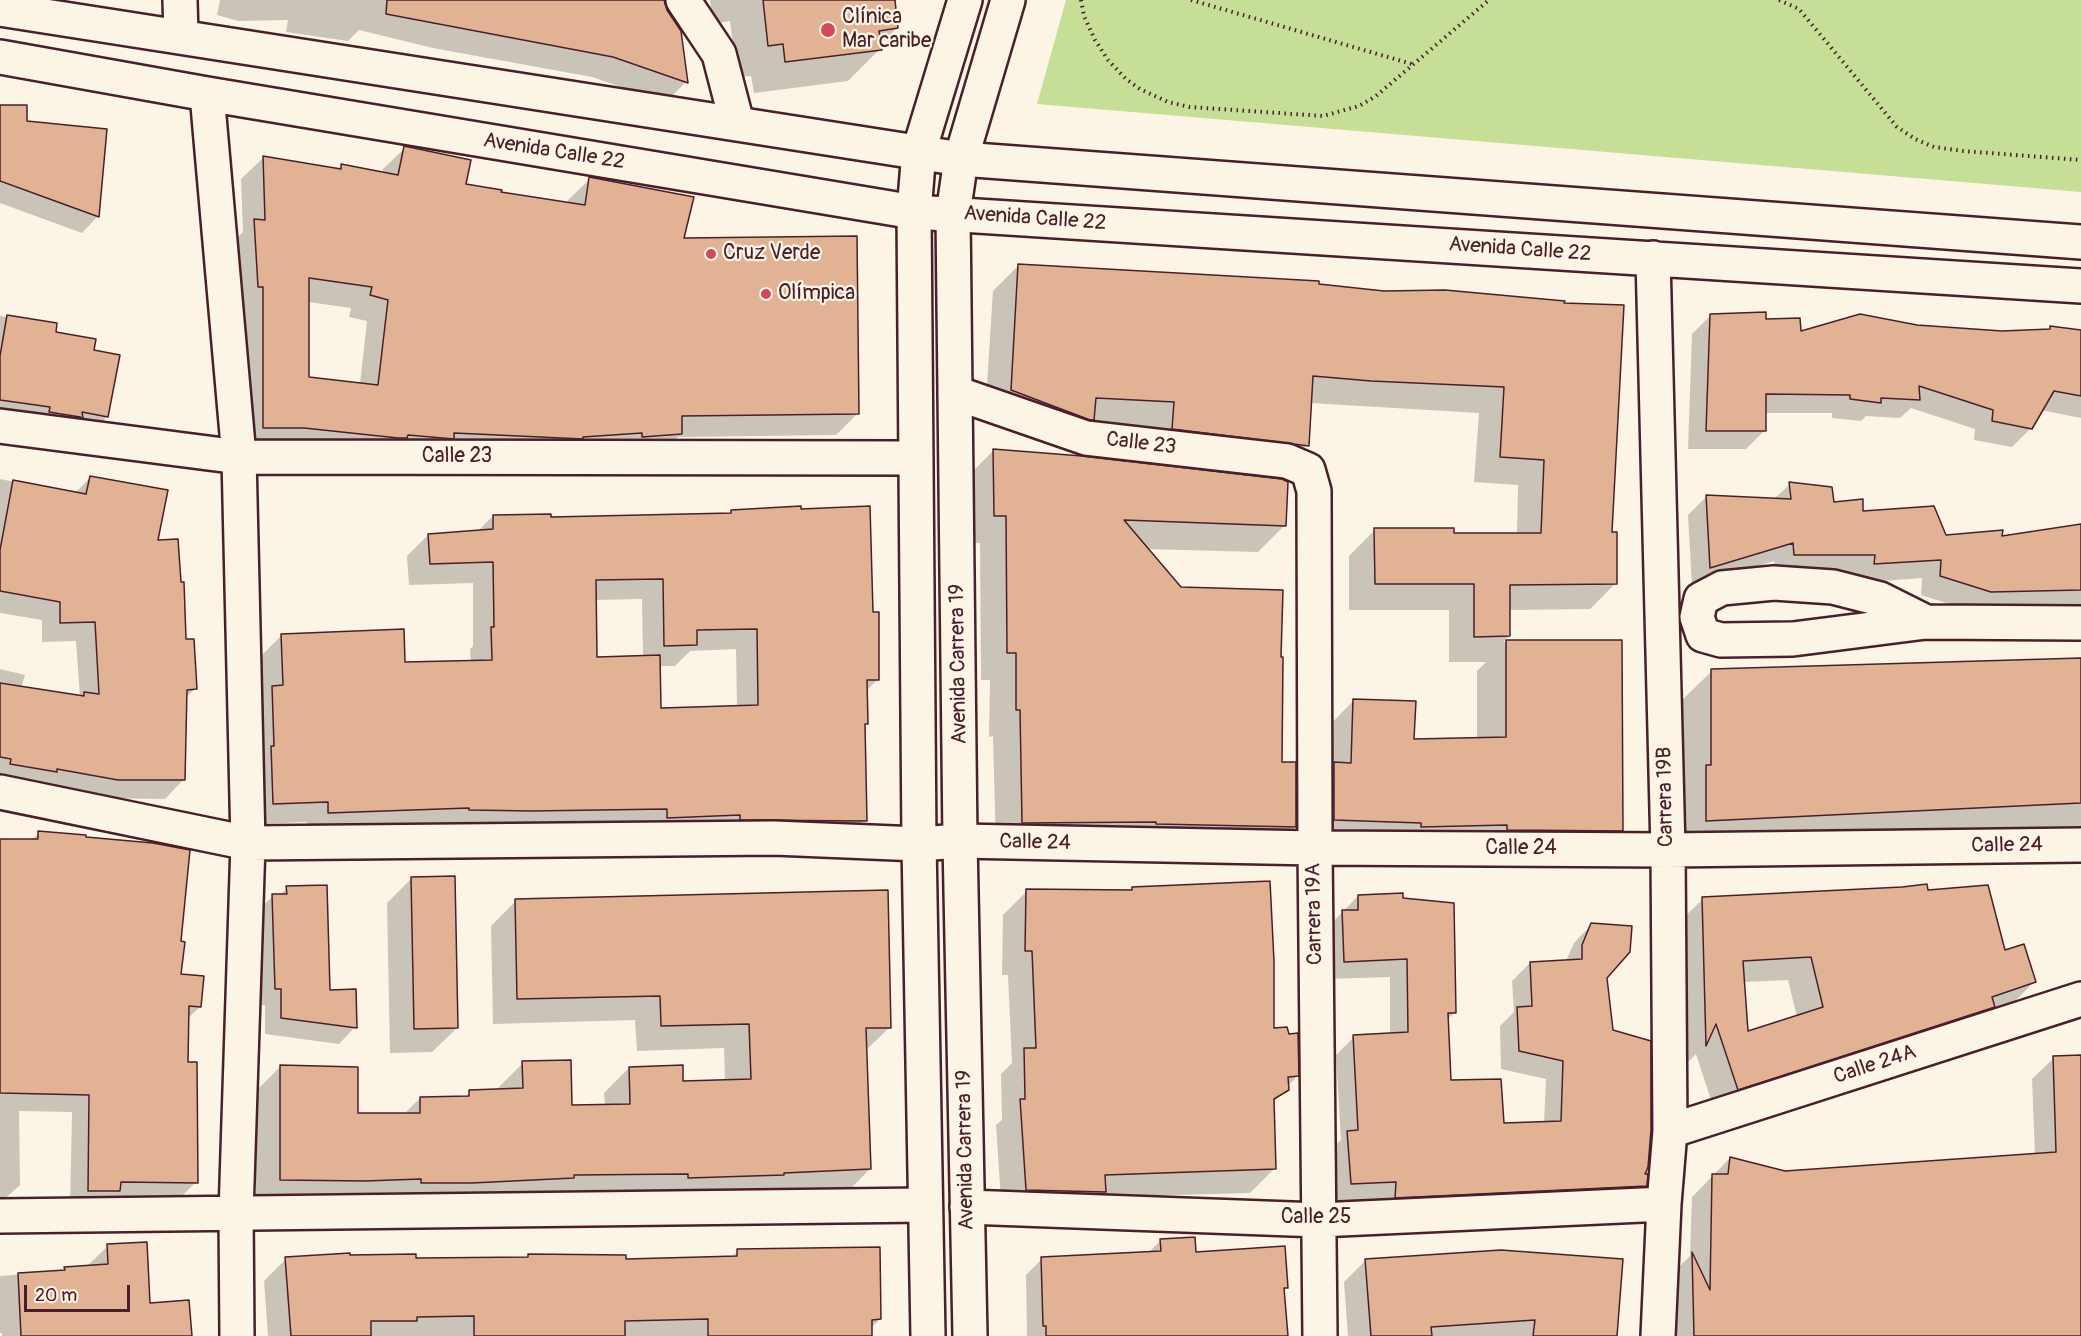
<!DOCTYPE html>
<html>
<head>
<meta charset="utf-8">
<style>
	body { margin:0 }
	#map { position:relative; width:2081px; height:1336px; overflow:hidden; background:#fcf5e5; font-family:Pangolin,sans-serif }
	canvas { display:block }
	.scale { position:absolute; left:24px; top:1285px; width:106px; height:27px; box-sizing:border-box; border:3px solid #4a1f2b; border-top:0; padding-left:8px; font-size:18px; line-height:21px; white-space:nowrap; color:#4a1f2b; -webkit-text-stroke:4px #fcf5e5; paint-order:stroke }
</style>
</head>
<body>
<div id="map">
<canvas width="2081" height="1336"></canvas>
<div class="scale">20 m</div>
</div>
<script>
const context = document.querySelector('canvas').getContext('2d');
context.lineJoin = 'round';
function fillPath(path, color) { context.fillStyle = color; context.fill(path, 'evenodd'); }
const shape = rows => new Path2D(rows.map(r => 'M' + r).join(''));
function strokePath(path, color, width, dash) { context.strokeStyle = color; context.lineWidth = width; context.lineCap = dash ? 'butt' : 'round'; context.setLineDash(dash || []); context.stroke(path); }
function write(font, color, halo, rows, align = 'center') {
  context.font = font + ' Pangolin,sans-serif'; context.lineWidth = 4.5; context.setLineDash([]); context.textBaseline = 'middle'; context.strokeStyle = halo; context.fillStyle = color; for (const [text, x, y, turn = 0] of rows) {
    context.save(); context.translate(x, y); context.rotate((+turn || 0) * Math.PI / 180); context.textAlign = isNaN(turn) ? turn : align; if (halo) context.strokeText(text, 0, 0); context.fillText(text, 0, 0); context.restore();
  }
}
fillPath(shape([
	[1066,0,2081,0,2081,192,1037,104]
]), '#c6de95');
fillPath(shape([
	[220,0,662,0,686,82,666,102,592,77,433,48,359,30,348,41,286,32,288,20,238,21,217,15],
	[710,0,897,0,894,3,897,28,880,45,880,49,848,81,754,93,751,76,737,77,730,21,713,24],
	[0,106,25,123,98,216,82,233,0,203],
	[405,148,464,186,499,193,567,204,568,200,590,179,682,240,858,413,836,435,678,437,659,456,242,449,232,243,243,232,241,179,263,158,337,170,341,166,382,173,383,169],
	[308,302,351,308,349,317,367,321,360,384,308,378],
	[1019,265,1317,285,1384,292,1445,291,1611,534,1616,583,1590,609,1509,610,1509,636,1503,642,1621,641,1622,830,1593,860,1305,849,1325,730,1354,700,1413,741,1477,739,1477,671,1486,662,1449,662,1449,610,1349,610,1349,556,1375,530,1452,535,1517,534,1518,485,1474,482,1479,413,1310,403,1307,445,1281,471,1147,455,1149,428,985,416,993,291],
	[1711,315,1765,320,1800,333,1916,327,2002,332,2048,331,2050,328,2081,331,2081,418,2041,410,2031,428,2012,447,1974,440,1975,429,1911,408,1900,418,1866,416,1861,421,1832,418,1832,413,1765,413,1765,430,1746,449,1688,449,1692,334],
	[0,316,56,324,54,333,92,352,107,417,90,433,0,418],
	[993,451,1285,525,1258,552,1146,549,1180,588,1280,658,1280,763,1295,826,1268,853,996,850,993,736,989,737,990,680,981,680,980,543,967,543,966,478],
	[90,478,156,542,184,641,195,689,185,698,184,779,165,799,98,798,0,784,0,669,25,675,21,687,80,697,76,641,42,642,42,620,0,613,0,479,74,494],
	[1790,484,1833,503,1945,537,2000,538,2081,525,2081,608,1971,611,1921,595,1922,578,1855,583,1856,574,1775,574,1774,561,1692,586,1688,515,1707,496,1774,499],
	[732,511,872,613,878,679,866,691,866,723,863,726,865,820,844,841,308,833,307,822,253,824,252,708,262,698,261,656,282,635,404,664,471,662,470,649,473,646,473,583,409,585,407,556,428,535,477,532,493,516,550,518,728,515],
	[642,599,643,657,595,659,594,600],
	[736,649,737,707,660,710,659,666,675,666,690,651],
	[2081,659,2081,833,1675,852,1679,703,1712,671],
	[39,833,179,942,179,975,200,1007,187,1019,187,1063,196,1182,178,1200,70,1208,72,1112,19,1111,20,1185,0,1203,0,841,31,841],
	[412,878,457,1028,432,1052,390,1053,387,903],
	[287,888,329,991,355,1027,339,1044,265,1034,265,1005,259,1005,256,912,273,896,279,896],
	[1132,888,1273,1029,1288,1036,1297,1076,1273,1103,1275,1168,1250,1193,1098,1197,1002,1214,996,1125,1002,1120,1001,1074,1012,1063,1008,975,1002,975,1003,915,1027,891,1129,891],
	[1927,892,2004,951,2034,982,2011,1005,1715,1112,1696,1054,1683,1067,1679,922,1703,899],
	[1788,980,1797,1017,1747,1033,1743,982],
	[1358,896,1402,899,1455,1012,1447,1020,1450,1082,1502,1124,1544,1123,1546,1079,1501,1069,1500,1026,1514,1012,1512,981,1530,963,1566,961,1574,943,1592,924,1606,978,1612,1031,1645,1185,1627,1203,1378,1215,1379,1199,1333,1201,1330,1150,1341,1140,1336,1055,1354,1037,1390,1034,1390,977,1326,979,1325,930],
	[516,901,890,1027,865,1051,870,1169,845,1194,256,1205,256,1091,281,1066,357,1114,404,1114,420,1098,464,1098,470,1092,498,1091,498,1088,523,1063,570,1107,605,1106,604,1093,629,1068,682,1082,725,1081,724,1048,637,1051,635,1020,493,1024,491,926],
	[2081,1057,2081,1336,1674,1336,1671,1275,1690,1256,1692,1197,1730,1158,1785,1172,2035,1155,2032,1079,2054,1058],
	[1160,1241,1286,1287,1283,1291,1286,1336,1027,1336,1026,1275,1042,1259,1148,1253],
	[108,1246,149,1305,190,1336,2,1336,2,1333,0,1333,0,1276,62,1271,65,1268,89,1267,89,1264],
	[738,1251,880,1319,871,1328,871,1336,268,1336,264,1281,286,1259,348,1257,415,1260,525,1259,528,1255,624,1261,731,1257],
	[1366,1260,1616,1336,1348,1336,1344,1282]
]), '#0003');
const building = shape([
	[387,0,664,0,667,10,681,31,688,83,613,57,386,14,387,0],
	[763,0,895,0,898,28,879,31,882,50,785,62,783,44,768,46,763,0],
	[0,105,27,105,27,121,107,129,99,217,0,181,0,105],
	[404,146,471,160,466,184,502,190,501,192,585,205,589,177,694,197,684,238,857,236,859,414,682,416,682,434,642,437,642,433,583,437,583,439,454,433,454,439,408,435,407,438,398,438,304,428,263,428,263,287,258,287,254,219,265,220,263,156,341,169,341,164,398,175,404,146],
	[309,278,372,287,370,295,388,300,378,385,309,377,309,278],
	[1018,264,1319,281,1319,284,1384,291,1445,290,1565,301,1564,303,1624,305,1612,532,1617,532,1617,584,1510,585,1510,636,1474,637,1474,584,1375,584,1374,528,1454,528,1454,533,1541,533,1544,460,1500,457,1504,387,1371,381,1313,376,1309,446,1172,429,1174,402,1096,398,1094,420,1090,420,1011,390,1018,264],
	[1766,312,1766,319,1800,318,1801,331,1860,314,1917,325,2002,331,2050,329,2050,326,2081,330,2081,396,2054,391,2032,429,1992,421,1993,410,1919,386,1920,400,1881,398,1881,403,1850,399,1850,395,1766,394,1766,431,1706,431,1710,314,1766,312],
	[7,315,57,323,56,332,96,339,94,350,120,355,108,417,82,412,83,418,80,417,49,412,50,407,0,400,0,356,7,315],
	[993,449,1082,456,1282,479,1288,482,1286,526,1124,520,1181,587,1283,590,1281,657,1283,657,1282,762,1296,762,1296,827,1156,824,1156,822,1022,823,1020,710,1016,710,1016,653,1007,653,1006,516,994,516,993,449],
	[90,476,168,490,158,540,178,539,181,582,184,582,186,639,194,639,197,689,187,690,185,780,118,780,57,769,57,772,10,764,11,759,0,757,0,683,84,696,84,692,99,694,95,622,60,623,60,602,0,591,0,550,13,480,86,494,90,476],
	[1789,482,1832,487,1834,502,1863,499,1863,511,1934,506,1946,535,2003,530,2002,536,2081,524,2081,590,1991,592,1940,576,1941,560,1874,564,1875,555,1794,555,1793,543,1710,568,1706,495,1791,499,1789,482],
	[801,506,801,509,870,506,873,612,879,612,879,680,867,680,868,724,865,724,867,821,740,820,740,815,667,818,667,809,532,811,469,810,469,808,328,813,328,802,273,804,271,746,274,746,272,686,283,685,281,634,404,629,405,662,492,660,491,627,494,627,493,562,430,564,428,534,493,529,493,515,551,514,551,517,731,513,731,510,801,506],
	[663,579,664,646,697,645,697,630,757,629,758,705,661,708,660,655,597,657,596,580,663,579],
	[1506,640,1622,640,1623,831,1507,830,1507,825,1421,827,1421,823,1334,820,1334,762,1351,763,1353,699,1416,701,1414,739,1506,737,1506,640],
	[2081,658,2081,803,1706,821,1706,765,1711,765,1711,669,2081,658],
	[38,831,86,835,86,837,153,843,190,850,181,941,185,942,181,974,204,976,201,1007,189,1006,188,1062,197,1062,198,1183,121,1182,120,1191,88,1191,89,1095,0,1093,0,839,38,839,38,831],
	[455,876,458,1028,414,1029,411,877,455,876],
	[1270,881,1274,961,1274,1028,1287,1027,1289,1034,1298,1033,1299,1076,1288,1077,1289,1090,1274,1099,1276,1169,1105,1175,1106,1192,1026,1190,1020,1099,1025,1099,1024,1048,1036,1048,1032,951,1025,951,1026,889,1132,890,1132,887,1270,881],
	[1927,884,1928,890,1988,885,2005,950,2024,944,2036,982,1992,997,1995,1007,1738,1090,1716,1024,1706,1046,1702,897,1902,887,1927,884],
	[1811,957,1823,1007,1748,1031,1743,961,1811,957],
	[327,885,330,990,356,989,357,1028,281,1018,281,989,275,989,272,894,287,894,286,886,327,885],
	[888,890,891,1028,866,1028,871,1169,784,1173,784,1175,688,1178,688,1174,574,1175,574,1178,472,1183,421,1183,421,1179,365,1181,280,1180,280,1065,358,1067,358,1113,420,1113,420,1097,469,1096,469,1090,523,1088,522,1061,571,1060,572,1105,630,1104,629,1067,683,1065,683,1081,751,1079,749,1024,661,1026,660,996,517,999,515,899,888,890],
	[1403,893,1403,898,1454,903,1456,1013,1448,1013,1451,1080,1501,1079,1504,1123,1561,1121,1563,1061,1519,1051,1517,1007,1532,1006,1530,962,1582,959,1582,945,1591,923,1632,926,1630,952,1607,978,1613,1030,1651,1041,1651,1130,1648,1167,1645,1174,1648,1174,1647,1186,1395,1198,1396,1182,1351,1184,1347,1131,1358,1130,1353,1035,1408,1032,1407,959,1344,962,1342,910,1358,910,1358,895,1403,893],
	[2081,1055,2081,1336,1694,1336,1692,1252,1710,1290,1712,1174,1728,1174,1730,1157,1785,1171,2056,1152,2053,1056,2081,1055],
	[1195,1237,1196,1252,1285,1246,1288,1288,1284,1288,1288,1336,1046,1336,1046,1326,1043,1326,1041,1257,1161,1251,1160,1239,1195,1237],
	[147,1242,150,1303,189,1300,192,1336,21,1336,18,1273,65,1270,64,1267,108,1264,107,1244,147,1242],
	[880,1247,881,1319,872,1320,872,1336,708,1336,708,1319,625,1321,625,1336,474,1336,474,1316,417,1317,417,1321,371,1321,371,1336,291,1336,285,1257,350,1253,350,1255,416,1254,416,1258,528,1257,528,1254,626,1255,626,1259,737,1256,737,1249,880,1247],
	[1501,1250,1623,1259,1617,1336,1533,1336,1535,1320,1431,1327,1432,1336,1371,1336,1365,1259,1501,1250]
]);
fillPath(building, '#e2b294');
strokePath(building, '#4a1f2b', 1.5);
const minor = shape([
	[180,0,181,36],
	[683,0,719,54,737,123],
	[0,9,961,159,2081,242],
	[0,57,207,94,914,212,2081,286],
	[207,94,239,457,248,843,236,1213,237,1336],
	[1653,258,1668,850,1670,1131,1664,1204,1658,1336],
	[956,393,1086,438,1287,461,1308,470,1314,491,1315,848,1320,1336],
	[0,426,239,457,915,458],
	[1926,622,1880,599,1833,587,1774,583,1722,588,1701,599,1697,617,1703,635,1721,640,1793,639,1926,622,2081,623],
	[0,792,248,843,774,838,919,844,960,841,1315,848,1668,850,2081,845],
	[1670,1131,2081,999],
	[967,1207,1319,1220,1664,1204],
	[0,1216,925,1205]
]);
const major = shape([
	[928,1336,919,844,914,212,919,151,965,0],
	[970,1336,960,841,953,214,961,159,1008,0]
]);
strokePath(minor, '#4a1f2b', 38);
strokePath(major, '#4a1f2b', 38);
strokePath(shape([
	[1081,0,1084,16,1095,40,1108,60,1126,79,1140,89,1168,102,1190,107,1323,116,1359,106,1376,96,1489,0],
	[1191,0,1412,64],
	[1779,0,1799,9,1897,127,1915,139,1934,147,1963,151,2081,160]
]), '#4a1f2b', 4, [1.5, 4.5]);
strokePath(minor, '#fcf5e5', 33);
strokePath(major, '#fcf5e5', 33);
for (const [x, y, r, color] of [
	[828,30,8,"#d1495b"],
	[711,254,6,"#d1495b"],
	[766,294,6,"#d1495b"]
]) { const dot = new Path2D(); dot.arc(x, y, r, 0, 2 * Math.PI); context.fillStyle = color; context.fill(dot); strokePath(dot, '#fcf5e5', 2); }
write('21px', '#4a1f2b', '#fcf5e5', [
	["Clínica",842,18],
	["Mar caribe",842,42],
	["Cruz Verde",723,254],
	["Olímpica",778,294]
], 'left');
write('21px', '#4a1f2b', '#fcf5e5', [
	["Avenida Calle 22",554,152,9],
	["Avenida Calle 22",1035,219,4],
	["Avenida Calle 22",1520,250,4],
	["Calle 23",1141,444,7],
	["Calle 23",457,457],
	["Avenida Carrera 19",959,664,-91],
	["Carrera 19B",1666,797,-91],
	["Calle 24",1035,843,1],
	["Calle 24",2007,846,-1],
	["Calle 24",1521,849],
	["Carrera 19A",1315,914,-91],
	["Calle 24A",1875,1065,-18],
	["Avenida Carrera 19",966,1150,-91],
	["Calle 25",1316,1218]
]);
</script>
</body>
</html>
